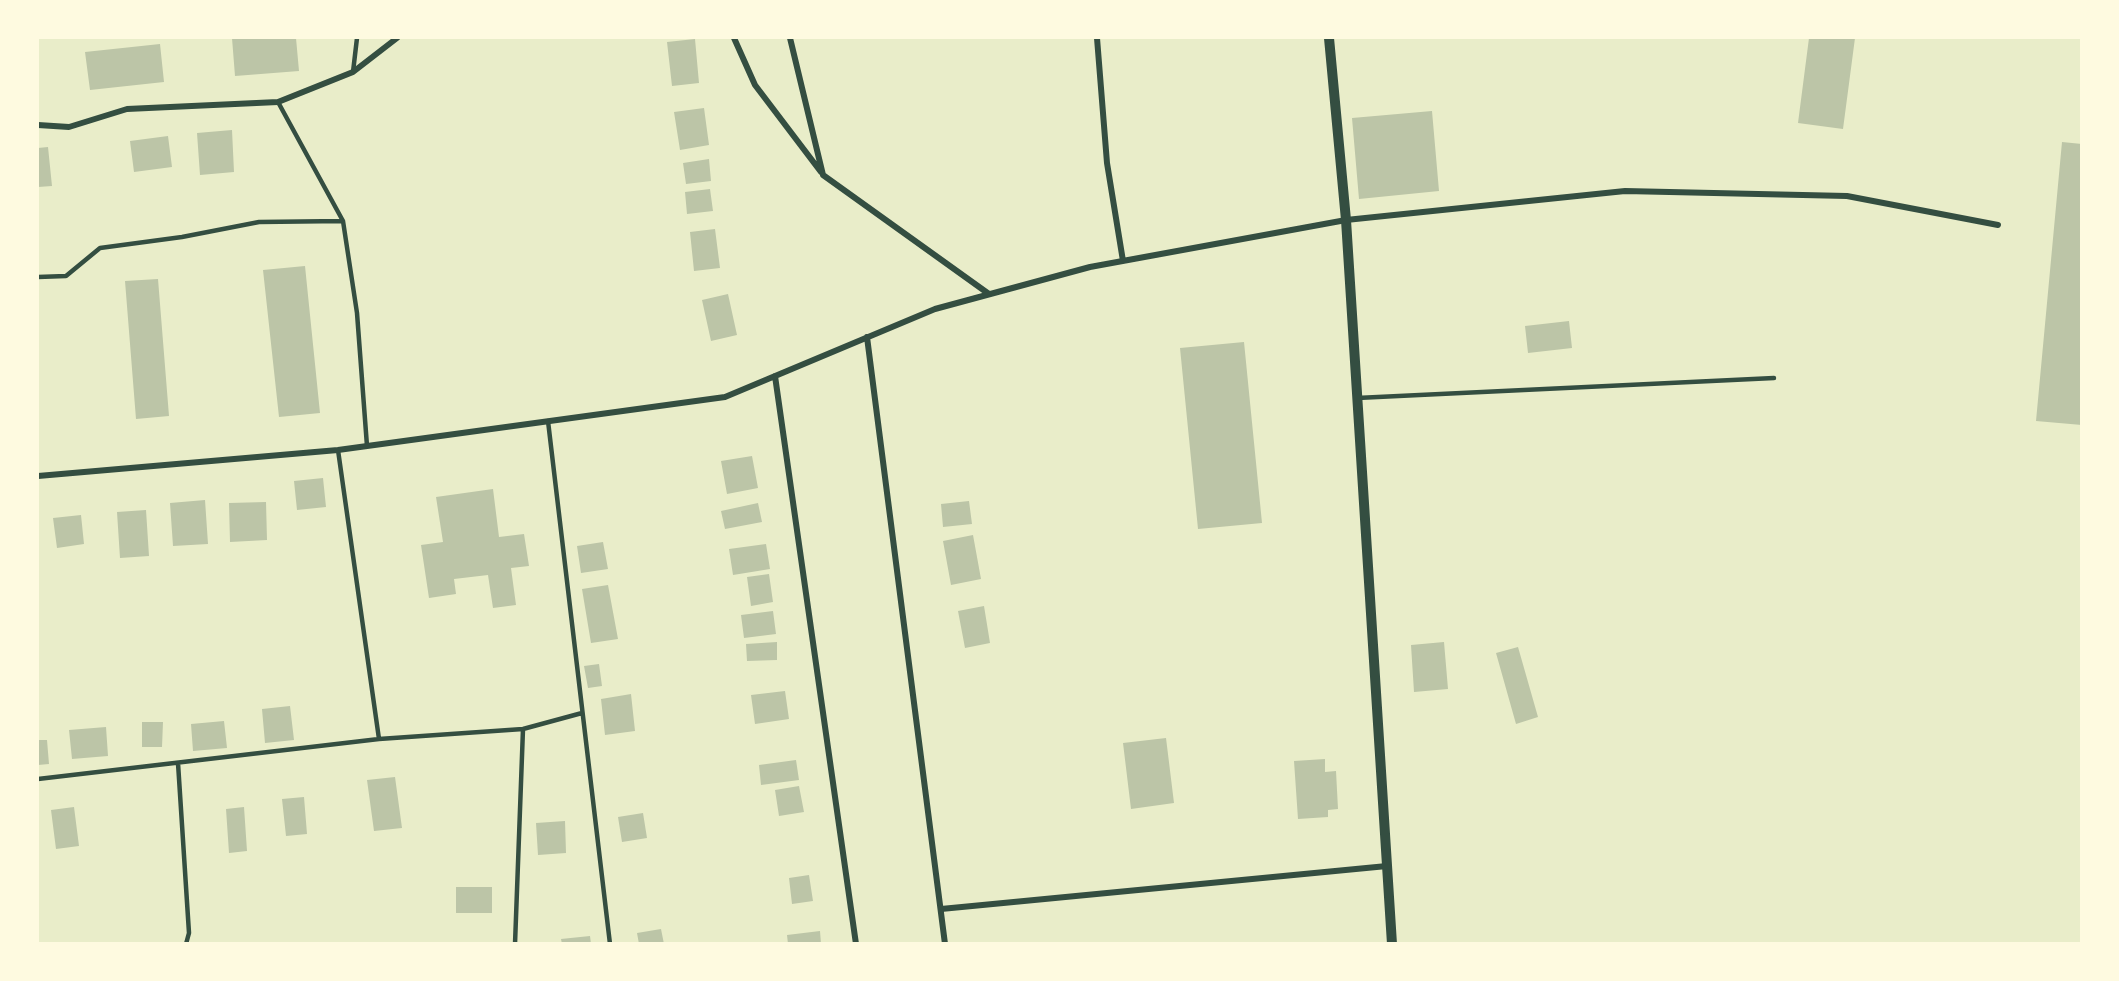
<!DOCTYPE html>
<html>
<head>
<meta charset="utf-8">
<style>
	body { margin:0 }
	#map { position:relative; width:2119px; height:981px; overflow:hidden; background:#e9edc9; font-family:"Roboto Condensed",sans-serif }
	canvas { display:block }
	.frame { position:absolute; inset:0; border:39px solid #fefae0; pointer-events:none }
</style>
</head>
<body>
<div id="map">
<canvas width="2119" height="981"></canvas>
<div class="frame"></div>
</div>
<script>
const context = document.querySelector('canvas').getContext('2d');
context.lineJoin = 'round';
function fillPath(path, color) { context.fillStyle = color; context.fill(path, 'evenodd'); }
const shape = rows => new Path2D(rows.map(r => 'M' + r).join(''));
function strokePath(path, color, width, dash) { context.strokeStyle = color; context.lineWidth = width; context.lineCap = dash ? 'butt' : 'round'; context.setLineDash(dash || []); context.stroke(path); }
fillPath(shape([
	[232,38,296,38,299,71,235,76],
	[1809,38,1855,38,1843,129,1798,123],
	[695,39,699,83,672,86,667,42],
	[160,44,164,82,90,90,85,52],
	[704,108,709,145,680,150,674,112],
	[1432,111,1439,191,1359,199,1352,118],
	[232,130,234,172,200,175,197,133],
	[168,136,172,167,134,172,130,141],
	[2062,142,2082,144,2082,425,2036,421],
	[48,147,52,186,38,187,38,148],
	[709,159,711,181,686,184,683,163],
	[710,189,713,211,687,214,685,192],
	[715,229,720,268,694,271,690,232],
	[305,266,320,413,279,417,263,270],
	[158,279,169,416,136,419,125,281],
	[728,294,737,335,711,341,702,300],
	[1569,321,1572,348,1528,353,1525,326],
	[1244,342,1262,523,1198,529,1180,348],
	[752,456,758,488,727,494,721,461],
	[323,478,326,507,297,510,294,481],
	[493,489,499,537,524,534,529,566,511,568,516,605,493,608,488,575,454,579,456,594,429,598,421,545,443,542,436,497],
	[205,500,208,544,173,546,170,503],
	[969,501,972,524,943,527,941,504],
	[266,502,267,540,230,542,229,503],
	[758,503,762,522,725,529,721,511],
	[146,510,149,556,120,558,117,512],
	[81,515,84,544,57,548,53,518],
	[973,535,981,579,951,585,943,541],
	[603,542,608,569,581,573,577,546],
	[766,544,770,569,733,575,729,549],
	[769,574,773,602,751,606,747,577],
	[608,585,618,639,591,643,582,589],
	[984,606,990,643,965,648,958,611],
	[773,611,776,634,744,638,741,615],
	[777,642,777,660,747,661,746,644],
	[1444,642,1448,689,1414,692,1411,645],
	[1518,647,1538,717,1516,724,1496,653],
	[599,664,602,686,588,688,584,666],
	[785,691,789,719,755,724,751,695],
	[631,694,635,731,605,735,601,699],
	[290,706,294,740,265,743,262,709],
	[224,721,227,748,193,751,191,724],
	[142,722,163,722,162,747,142,747],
	[106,727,108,756,72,759,69,730],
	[1166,738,1174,803,1131,809,1123,743],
	[38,740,47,740,49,764,38,765],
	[1325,759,1325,772,1336,771,1338,809,1328,810,1328,817,1298,819,1294,761],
	[796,760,799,780,761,785,759,765],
	[395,777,402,828,374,831,367,780],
	[799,786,804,812,779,816,775,790],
	[304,797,307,834,286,836,282,799],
	[74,807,79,846,56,849,51,810],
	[244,807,247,851,229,853,226,809],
	[643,813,647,838,622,842,618,817],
	[565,821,566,853,538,855,536,823],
	[809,875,813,901,792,904,789,878],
	[456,887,492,887,492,913,456,913],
	[661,929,664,944,639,944,637,933],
	[820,931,821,944,788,944,787,935],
	[590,936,591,944,562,944,561,939]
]), '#bcc5a7');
strokePath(shape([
	[353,72,357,38],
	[278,102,343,221,357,313,367,446],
	[38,277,66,276,100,248,182,237,259,222,343,221],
	[1357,398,1774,378],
	[548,421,610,944],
	[338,450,379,739],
	[178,763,189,933,186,944],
	[38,779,379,739,523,729,582,713],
	[515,944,523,729]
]), '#344e41', 4.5);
strokePath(shape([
	[734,38,755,85,821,172],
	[790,38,823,175,989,294],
	[1097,38,1107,163,1123,261],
	[38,125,69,127,127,109,278,102,353,72,397,38],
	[867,337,945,944],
	[775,376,856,944],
	[38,476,338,450,725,397,935,309,1090,267,1346,220,1625,191,1847,196,1998,225],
	[941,909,1387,866]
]), '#344e41', 6);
strokePath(shape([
	[1329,38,1346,220,1392,944]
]), '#344e41', 10);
</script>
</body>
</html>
